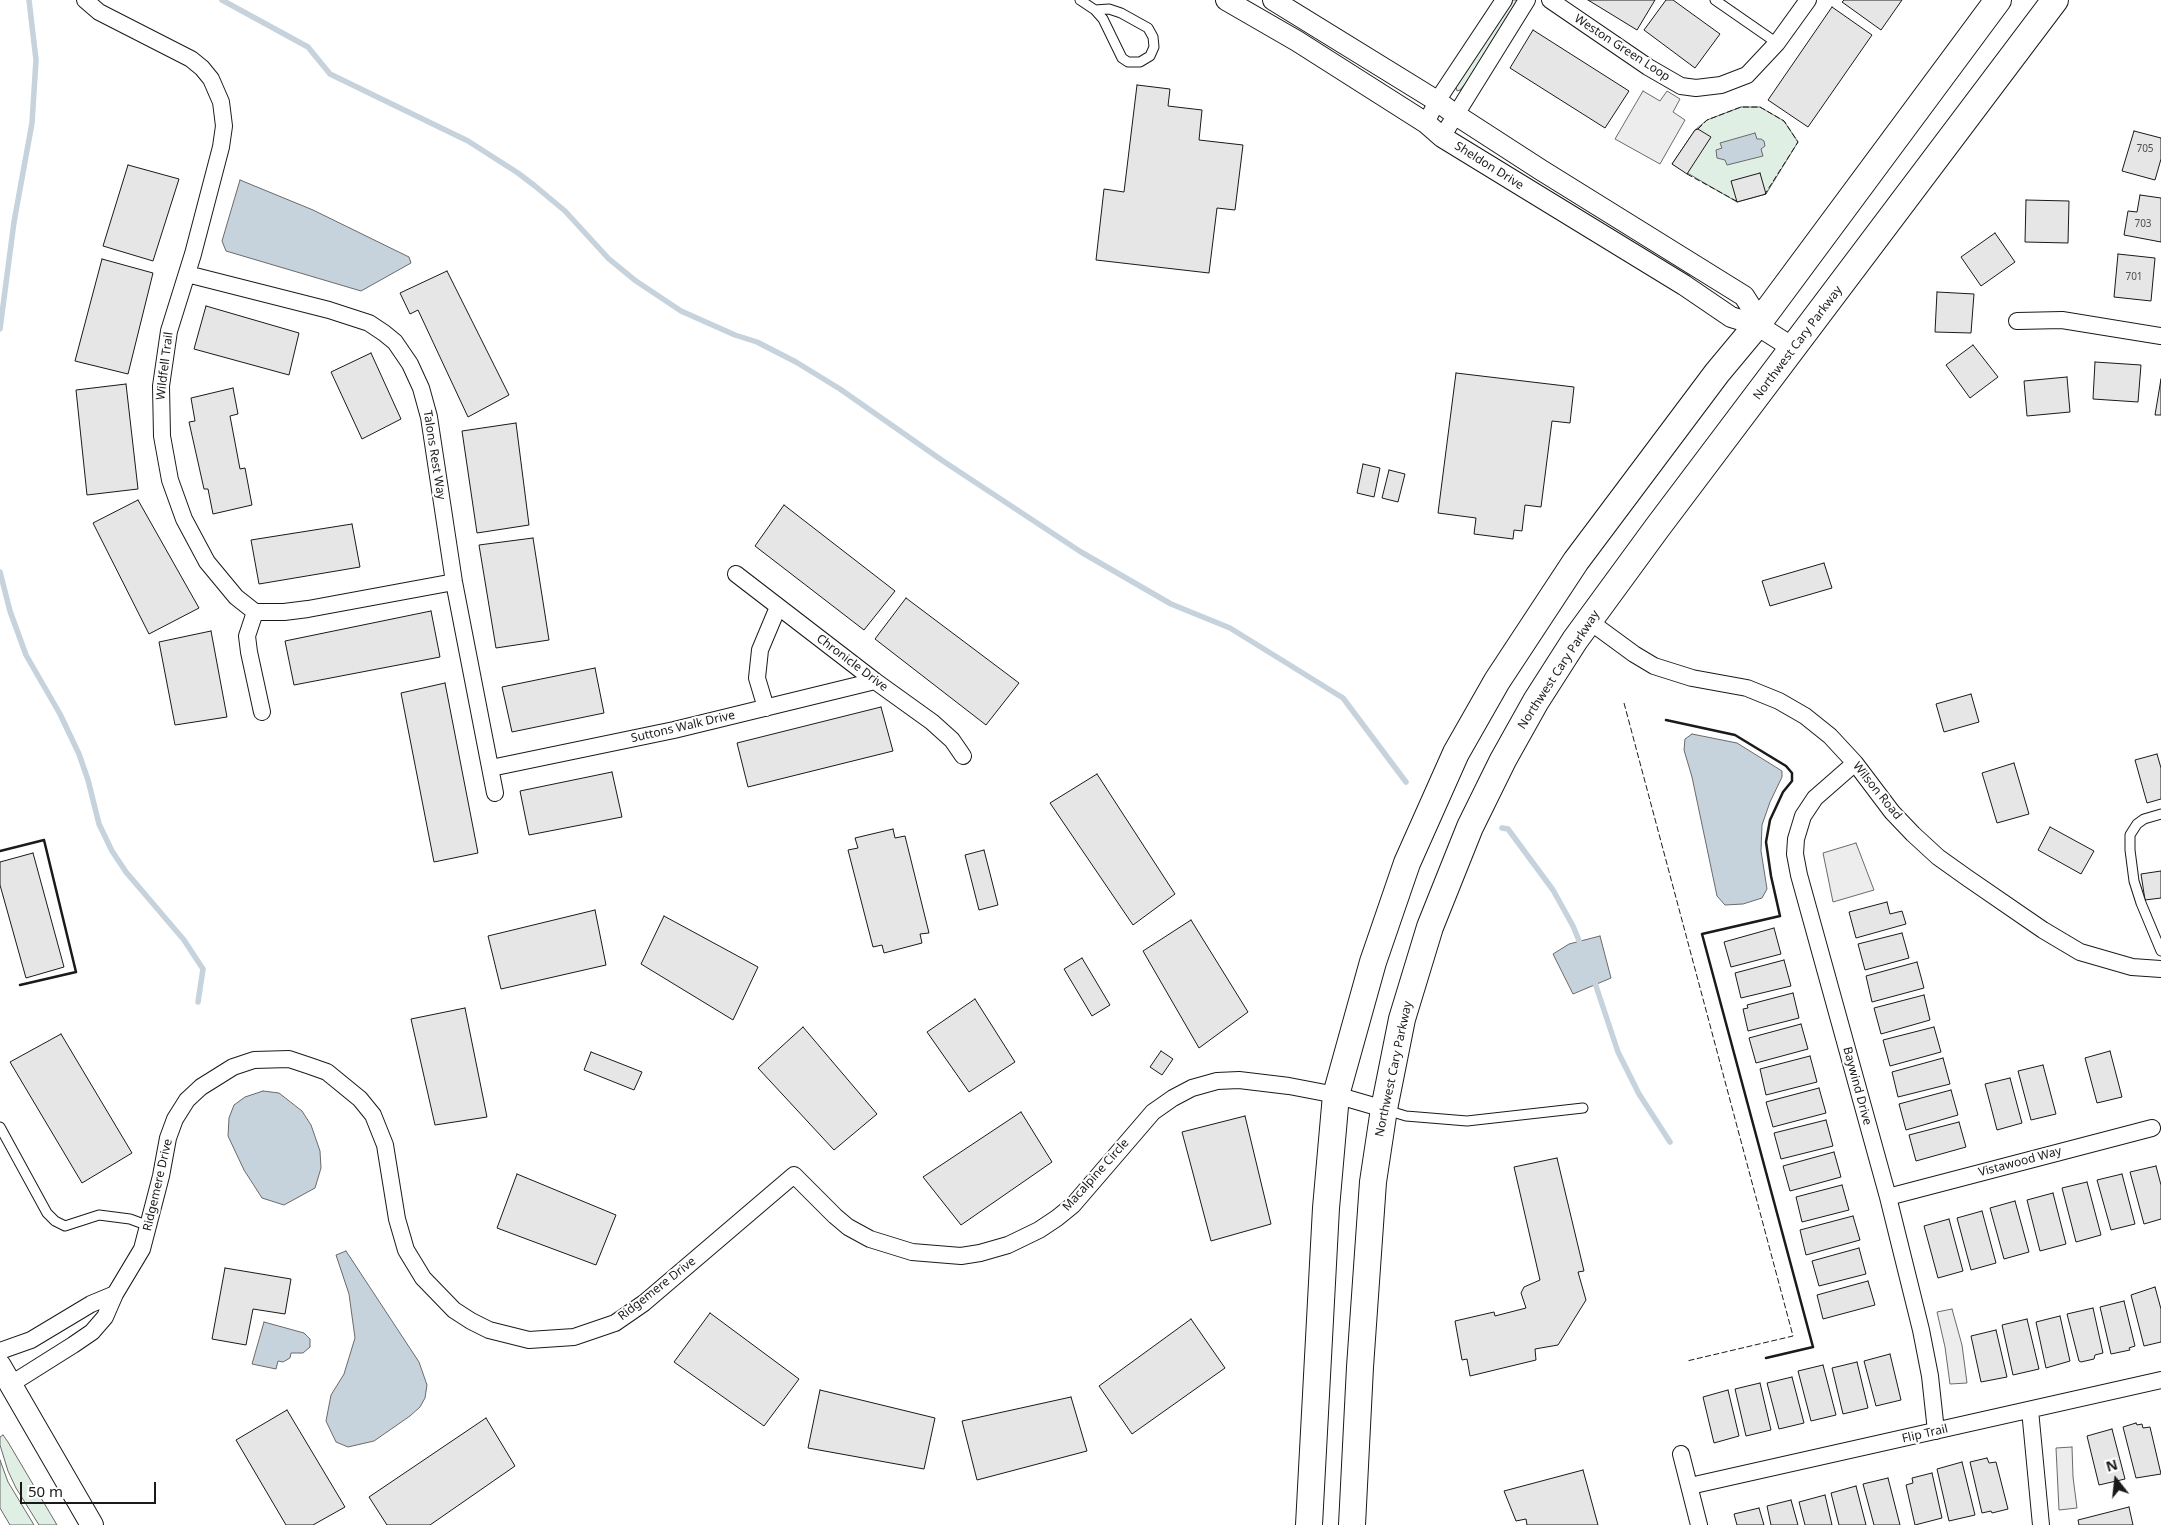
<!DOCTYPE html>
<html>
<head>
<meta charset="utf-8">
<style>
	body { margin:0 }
	#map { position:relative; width:2161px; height:1525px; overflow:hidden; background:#fff; font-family:"Noto Sans",sans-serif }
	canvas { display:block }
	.north { position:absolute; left:2091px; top:1455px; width:50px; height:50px; -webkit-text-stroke:4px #fff; paint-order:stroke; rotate:344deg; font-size:14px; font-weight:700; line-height:20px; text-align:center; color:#1a1a1a }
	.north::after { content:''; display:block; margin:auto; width:18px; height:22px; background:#1a1a1a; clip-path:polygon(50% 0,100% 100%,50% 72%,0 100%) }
	.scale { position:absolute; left:20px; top:1482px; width:136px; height:22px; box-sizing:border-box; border:2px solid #1a1a1a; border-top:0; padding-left:6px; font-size:15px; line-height:18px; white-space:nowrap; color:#1a1a1a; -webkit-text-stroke:4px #fff; paint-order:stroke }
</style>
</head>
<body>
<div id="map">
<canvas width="2161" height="1525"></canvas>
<div class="north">N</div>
<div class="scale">50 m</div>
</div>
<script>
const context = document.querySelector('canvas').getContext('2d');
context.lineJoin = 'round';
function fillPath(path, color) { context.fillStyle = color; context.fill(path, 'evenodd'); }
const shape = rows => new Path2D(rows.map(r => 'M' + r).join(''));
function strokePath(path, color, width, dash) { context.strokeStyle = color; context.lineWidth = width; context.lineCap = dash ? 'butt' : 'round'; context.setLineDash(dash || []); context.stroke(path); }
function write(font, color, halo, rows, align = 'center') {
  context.font = font + ' "Noto Sans",sans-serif'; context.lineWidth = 4; context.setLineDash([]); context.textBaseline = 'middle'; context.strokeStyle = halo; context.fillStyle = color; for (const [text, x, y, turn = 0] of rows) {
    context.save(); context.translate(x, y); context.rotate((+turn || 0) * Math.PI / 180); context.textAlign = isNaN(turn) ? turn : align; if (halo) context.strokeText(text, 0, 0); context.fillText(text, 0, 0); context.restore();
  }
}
const green = shape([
	[1511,0,1516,0,1517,2,1466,83,1460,90,1457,91,1456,87,1511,0],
	[1741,107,1760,107,1784,121,1798,142,1766,194,1737,202,1672,164,1695,130,1707,120,1741,107],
	[3,1435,8,1442,57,1525,39,1525,16,1488,8,1471,0,1445,0,1437,3,1435],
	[0,1460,8,1482,34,1525,10,1525,0,1508,0,1460]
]);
fillPath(green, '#e0efe3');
strokePath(green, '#6a6a6a', 1);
const parking = shape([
	[1643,91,1660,101,1667,91,1680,99,1673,112,1685,120,1660,164,1615,139,1643,91],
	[1856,843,1874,890,1833,902,1823,853,1856,843],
	[1952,1309,1962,1345,1967,1383,1950,1384,1945,1347,1937,1312,1952,1309],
	[2072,1447,2073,1477,2077,1508,2059,1510,2056,1448,2072,1447]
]);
fillPath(parking, '#ededed');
strokePath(parking, '#6a6a6a', 1);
const water = shape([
	[1755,133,1757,139,1761,139,1764,141,1765,146,1761,149,1763,156,1727,165,1725,160,1717,158,1716,150,1722,148,1720,143,1755,133],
	[240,180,313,210,409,257,411,263,361,291,226,251,222,241,240,180],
	[1692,734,1737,743,1782,771,1782,777,1770,802,1762,825,1761,851,1767,889,1762,898,1743,904,1725,905,1717,896,1692,777,1684,750,1685,739,1692,734],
	[1600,936,1611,978,1573,994,1553,954,1569,944,1600,936],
	[263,1091,279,1093,302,1111,311,1125,320,1151,321,1168,315,1188,284,1205,262,1198,244,1170,228,1136,229,1118,234,1105,245,1097,263,1091],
	[346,1251,419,1362,427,1385,425,1398,420,1407,410,1416,374,1441,348,1447,336,1442,326,1421,331,1395,344,1374,355,1338,349,1294,336,1255,346,1251],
	[264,1322,304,1333,310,1339,310,1347,303,1353,291,1353,290,1358,283,1362,278,1361,276,1369,252,1364,264,1322]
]);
fillPath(water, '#c6d2dc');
strokePath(water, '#6a6a6a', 1);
strokePath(shape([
	[222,0,308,47,330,74,468,141,518,173,535,186,565,211,608,258,636,281,681,311,735,335,757,342,796,362,840,389,943,461,1081,552,1171,604,1230,628,1343,698,1406,782],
	[0,329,14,222,32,123,36,60,29,0],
	[0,572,10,611,26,655,60,714,79,754,88,780,99,824,112,851,126,872,184,940,203,969,198,1002],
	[1502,828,1508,829,1553,890,1573,926,1582,948],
	[1593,977,1618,1052,1639,1094,1670,1142]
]), '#c6d2dc', 5.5);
const building = shape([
	[1588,0,1655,0,1637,30,1588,0],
	[1666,0,1673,0,1720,34,1695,68,1644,30,1666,0],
	[1844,0,1902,0,1881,30,1842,2,1844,0],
	[1832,7,1872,35,1808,127,1768,100,1832,7],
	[1533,30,1629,91,1605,128,1510,68,1533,30],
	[1137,85,1170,89,1168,106,1202,110,1199,140,1243,145,1235,210,1217,208,1209,273,1096,260,1104,189,1124,192,1137,85],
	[1698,129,1711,137,1687,174,1672,164,1695,130,1698,129],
	[2134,131,2161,138,2161,159,2155,180,2122,171,2134,131],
	[128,165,179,179,153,261,103,246,128,165],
	[1760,173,1766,194,1737,202,1731,181,1760,173],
	[2140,195,2161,198,2161,242,2124,235,2128,211,2137,212,2140,195],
	[2026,200,2069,201,2068,243,2025,242,2026,200],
	[1995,233,2015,262,1981,286,1961,257,1995,233],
	[2118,254,2155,258,2151,301,2114,297,2118,254],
	[102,259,153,273,128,374,75,361,102,259],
	[447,271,509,395,468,417,418,310,410,314,400,293,447,271],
	[1937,292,1974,294,1971,333,1935,332,1937,292],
	[206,306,299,333,289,375,194,349,206,306],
	[1973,345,1998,377,1970,398,1946,365,1973,345],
	[371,353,401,419,362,439,331,372,371,353],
	[2095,362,2141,365,2138,402,2093,399,2095,362],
	[1456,373,1574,387,1570,423,1552,421,1541,507,1525,505,1522,531,1514,530,1513,539,1474,534,1476,518,1438,513,1456,373],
	[2067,377,2070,412,2027,416,2024,381,2067,377],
	[2161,379,2161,415,2155,415,2161,379],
	[126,384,138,489,87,495,76,390,126,384],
	[233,388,238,414,230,416,240,469,245,468,252,505,213,514,208,489,204,489,189,422,195,421,191,398,233,388],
	[516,423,529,525,477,533,462,431,516,423],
	[1363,464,1380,468,1374,497,1357,493,1363,464],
	[1389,470,1405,474,1398,502,1382,498,1389,470],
	[138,500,199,608,149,634,93,523,138,500],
	[784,505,895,591,864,630,755,546,784,505],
	[352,524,360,567,259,584,251,540,352,524],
	[533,538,549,640,496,648,479,545,533,538],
	[1824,563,1832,588,1770,606,1762,581,1824,563],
	[906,598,1019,683,986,725,875,639,906,598],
	[431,611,440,657,294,685,285,641,431,611],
	[211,631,227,717,175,725,159,642,211,631],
	[595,668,604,713,512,732,502,687,595,668],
	[445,683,478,853,434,862,401,693,445,683],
	[1971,694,1979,722,1944,732,1936,704,1971,694],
	[881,707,893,751,748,787,737,743,881,707],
	[2157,754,2161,768,2161,799,2147,803,2135,760,2157,754],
	[2014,763,2029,814,1997,823,1982,773,2014,763],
	[612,772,622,817,529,835,520,791,612,772],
	[1097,774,1175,894,1133,925,1050,803,1097,774],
	[2050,827,2094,851,2081,874,2038,850,2050,827],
	[893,829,895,838,905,836,929,933,920,934,922,943,884,953,882,945,873,947,848,850,858,848,855,838,893,829],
	[984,850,998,905,979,910,965,855,984,850],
	[33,853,64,967,26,978,0,885,0,862,33,853],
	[2161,871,2161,898,2145,900,2141,874,2161,871],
	[1887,902,1890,914,1902,911,1906,924,1856,938,1849,912,1887,902],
	[595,910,606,965,501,989,488,936,595,910],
	[664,916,758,967,733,1020,641,964,664,916],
	[1191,920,1248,1012,1199,1048,1143,951,1191,920],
	[1774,928,1781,954,1731,967,1724,942,1774,928],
	[1902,933,1909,958,1865,970,1858,944,1902,933],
	[1082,958,1110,1005,1092,1016,1064,969,1082,958],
	[1784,960,1791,986,1741,998,1735,973,1784,960],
	[1917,962,1924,988,1872,1002,1866,976,1917,962],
	[1793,993,1799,1018,1748,1031,1743,1009,1748,1008,1747,1005,1793,993],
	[1924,995,1930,1020,1881,1034,1874,1008,1924,995],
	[975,999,1015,1062,969,1092,927,1032,975,999],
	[465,1008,487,1117,435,1125,411,1019,465,1008],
	[1801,1024,1808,1049,1756,1063,1749,1038,1801,1024],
	[803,1027,877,1114,834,1150,758,1068,803,1027],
	[1934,1027,1941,1052,1890,1066,1883,1040,1934,1027],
	[61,1034,132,1153,82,1183,10,1062,61,1034],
	[1161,1051,1173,1059,1162,1075,1150,1067,1161,1051],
	[2110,1051,2122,1097,2097,1103,2085,1058,2110,1051],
	[591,1052,642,1072,634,1090,584,1070,591,1052],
	[1810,1056,1817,1082,1766,1095,1760,1069,1810,1056],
	[1943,1058,1950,1084,1898,1097,1892,1072,1943,1058],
	[2043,1065,2056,1114,2031,1120,2018,1071,2043,1065],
	[2010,1078,2022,1123,1997,1130,1985,1084,2010,1078],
	[1819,1088,1826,1113,1773,1127,1766,1102,1819,1088],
	[1951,1090,1958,1115,1906,1130,1899,1104,1951,1090],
	[1021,1112,1052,1162,961,1225,923,1177,1021,1112],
	[1245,1116,1271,1224,1211,1241,1182,1132,1245,1116],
	[1826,1120,1833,1146,1781,1159,1774,1133,1826,1120],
	[1959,1122,1966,1147,1916,1161,1909,1135,1959,1122],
	[1834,1152,1841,1177,1790,1191,1783,1166,1834,1152],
	[1557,1158,1584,1271,1578,1272,1586,1300,1558,1345,1535,1349,1536,1360,1470,1376,1467,1359,1462,1360,1455,1321,1494,1312,1495,1316,1526,1308,1521,1293,1524,1287,1540,1280,1514,1167,1557,1158],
	[2156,1166,2161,1185,2161,1219,2144,1224,2130,1172,2156,1166],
	[517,1174,616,1215,596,1265,497,1228,517,1174],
	[2122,1174,2135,1224,2111,1230,2097,1180,2122,1174],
	[2087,1182,2101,1235,2076,1242,2062,1188,2087,1182],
	[1842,1185,1849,1210,1802,1222,1796,1197,1842,1185],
	[2053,1193,2066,1244,2040,1251,2027,1200,2053,1193],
	[2015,1201,2029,1252,2004,1259,1990,1208,2015,1201],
	[1982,1211,1996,1263,1971,1270,1957,1218,1982,1211],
	[1853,1216,1860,1240,1806,1255,1800,1230,1853,1216],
	[1949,1219,1963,1271,1938,1278,1924,1226,1949,1219],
	[1859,1248,1866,1274,1819,1286,1812,1261,1859,1248],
	[225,1268,291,1279,285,1314,253,1309,246,1345,212,1339,225,1268],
	[1868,1281,1875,1305,1823,1319,1817,1295,1868,1281],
	[2155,1287,2161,1309,2161,1342,2144,1346,2131,1295,2155,1287],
	[2124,1301,2135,1346,2129,1348,2130,1350,2111,1354,2100,1307,2124,1301],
	[2093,1308,2103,1353,2095,1355,2094,1359,2081,1362,2079,1361,2067,1314,2093,1308],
	[710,1313,799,1379,764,1426,674,1362,710,1313],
	[2060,1316,2070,1361,2046,1368,2036,1322,2060,1316],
	[1191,1319,1225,1368,1132,1434,1099,1386,1191,1319],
	[2027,1319,2039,1369,2013,1375,2002,1325,2027,1319],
	[1996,1330,2007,1377,1981,1382,1971,1336,1996,1330],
	[1890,1354,1901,1400,1876,1406,1864,1361,1890,1354],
	[1857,1362,1868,1408,1843,1414,1832,1368,1857,1362],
	[1823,1365,1836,1415,1811,1421,1798,1371,1823,1365],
	[1792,1377,1804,1423,1779,1429,1767,1383,1792,1377],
	[1760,1383,1771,1430,1746,1436,1735,1389,1760,1383],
	[820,1390,935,1418,924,1469,808,1448,820,1390],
	[1728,1390,1739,1436,1714,1443,1703,1397,1728,1390],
	[1071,1397,1087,1451,977,1480,962,1421,1071,1397],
	[287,1410,345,1507,313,1525,286,1525,236,1440,287,1410],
	[486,1418,515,1466,430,1525,387,1525,369,1497,486,1418],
	[2136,1423,2137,1425,2142,1424,2143,1428,2150,1427,2161,1474,2136,1478,2123,1427,2136,1423],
	[2112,1429,2125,1479,2099,1485,2087,1436,2112,1429],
	[1987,1458,1989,1463,1996,1462,2008,1509,1992,1513,1991,1511,1982,1513,1970,1462,1987,1458],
	[1962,1462,1975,1515,1949,1521,1937,1469,1962,1462],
	[1583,1470,1598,1525,1527,1525,1526,1519,1516,1521,1504,1491,1583,1470],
	[1932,1473,1942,1518,1915,1525,1906,1485,1913,1483,1912,1478,1932,1473],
	[1888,1478,1900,1525,1874,1525,1863,1484,1888,1478],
	[1856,1486,1866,1525,1839,1525,1831,1493,1856,1486],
	[1825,1495,1832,1525,1805,1525,1799,1502,1825,1495],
	[1791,1500,1798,1525,1771,1525,1767,1506,1791,1500],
	[2129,1507,2133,1525,2079,1525,2078,1520,2129,1507],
	[1759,1508,1764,1525,1737,1525,1734,1514,1759,1508]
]);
fillPath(building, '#e6e6e6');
strokePath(building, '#1a1a1a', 1);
const service = shape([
	[1080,0,1095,10,1103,19,1122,58,1128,62,1140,62,1150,56,1154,47,1153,37,1148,28,1121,13,1109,9,1095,10],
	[1715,0,1777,43],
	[2161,814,2144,819,2137,824,2130,835,2130,850,2134,881,2141,903,2161,951],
	[1386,1110,1406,1116,1467,1121,1583,1108],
	[0,1127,47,1213,55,1221,65,1226,99,1215,130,1219,149,1226]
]);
const minor = shape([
	[85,0,99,12,191,59,202,68,211,79,221,102,224,126,221,147,193,254,169,331,161,386,162,436,170,480,184,519,207,562,236,597,255,612,284,612,308,609,454,582],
	[1550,0,1648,67,1681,86,1696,88,1721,85,1747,75,1777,43,1808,0],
	[1426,123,1437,101,1504,0],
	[1442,137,1527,0],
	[187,274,329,310,369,323,384,333,395,342,410,364,421,388,429,417,454,582,495,793],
	[2017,321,2062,320,2161,336],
	[736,574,875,681,932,722,952,740,963,756],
	[255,612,247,636,249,652,262,712],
	[1589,621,1634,654,1654,666,1692,678,1747,688,1779,701,1805,716,1830,736,1855,763,1892,812,1913,834,1938,857,1966,877,2043,930,2080,952,2132,967,2161,969],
	[766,708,757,678,760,650,778,607],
	[1855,763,1815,798,1803,816,1796,839,1795,854,1799,875,1888,1197,1921,1330,1930,1376,1936,1431],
	[491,768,674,730,875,681],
	[1888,1197,2152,1128],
	[0,1351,31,1340,91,1304,115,1294],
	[11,1384,73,1345,92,1332,105,1317,115,1294,142,1249,161,1176,168,1138,175,1119,187,1100,201,1087,233,1067,254,1060,289,1059,310,1066,327,1072,360,1099,373,1115,385,1145,397,1219,406,1250,423,1278,454,1310,471,1321,489,1330,529,1340,574,1337,615,1323,644,1303,794,1175,835,1216,848,1227,870,1239,912,1252,961,1256,980,1253,1008,1245,1039,1230,1057,1218,1073,1205,1153,1112,1173,1098,1192,1088,1217,1081,1239,1080,1289,1086,1336,1095,1384,1109],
	[2030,1410,2041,1525],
	[1681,1454,1699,1525],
	[1690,1486,2161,1380]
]);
const tertiary = shape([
	[1226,0,1297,41,1426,123,1442,137,1684,285,1731,317,1757,325,1793,348],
	[1273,0,1437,101,1456,115,1541,170,1744,296,1753,310,1757,325]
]);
const secondary = shape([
	[0,1366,92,1525]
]);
const primary = shape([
	[1309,1525,1326,1208,1336,1095,1373,962,1407,863,1456,753,1497,681,1576,561,1717,373,1757,325,1998,0],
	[1352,1525,1360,1367,1373,1182,1384,1109,1402,1019,1430,927,1470,827,1503,760,1536,701,1575,640,1657,528,2055,0]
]);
strokePath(service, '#1a1a1a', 11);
strokePath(minor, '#1a1a1a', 18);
strokePath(tertiary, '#1a1a1a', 22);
strokePath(secondary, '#1a1a1a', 24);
strokePath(primary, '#1a1a1a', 28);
strokePath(service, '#fff', 9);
strokePath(minor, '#fff', 16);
strokePath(tertiary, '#fff', 20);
strokePath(secondary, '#fff', 22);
strokePath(primary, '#fff', 26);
strokePath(shape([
	[1698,129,1707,120,1741,107,1760,107,1784,121,1798,142,1765,194],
	[1687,174,1738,202],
	[1624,703,1793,1336,1687,1361]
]), '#1a1a1a', 1, [6, 2.5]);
strokePath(shape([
	[1666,720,1735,735,1786,766,1792,773,1792,781,1783,792,1770,820,1766,842,1771,876,1780,916,1702,934,1813,1347,1766,1358],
	[0,851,44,840,76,972,20,985]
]), '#1a1a1a', 2.5);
write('10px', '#4d4d4d', null, [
	["705",2145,149],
	["703",2143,224],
	["701",2134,277]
]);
write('12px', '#1a1a1a', '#fff', [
	["Weston Green Loop",1622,48,33],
	["Sheldon Drive",1489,166,32],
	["Northwest Cary Parkway",1798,343,-53],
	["Wildfell Trail",165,366,-83],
	["Talons Rest Way",434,455,81],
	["Chronicle Drive",852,663,37],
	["Northwest Cary Parkway",1559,670,-57],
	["Suttons Walk Drive",683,727,-13],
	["Wilson Road",1877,791,51],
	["Northwest Cary Parkway",1394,1069,-78],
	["Baywind Drive",1857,1086,75],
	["Vistawood Way",2020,1162,-15],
	["Macalpine Circle",1096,1175,-48],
	["Ridgemere Drive",158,1185,-77],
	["Ridgemere Drive",657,1289,-38],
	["Flip Trail",1925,1434,-13]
]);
</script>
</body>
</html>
